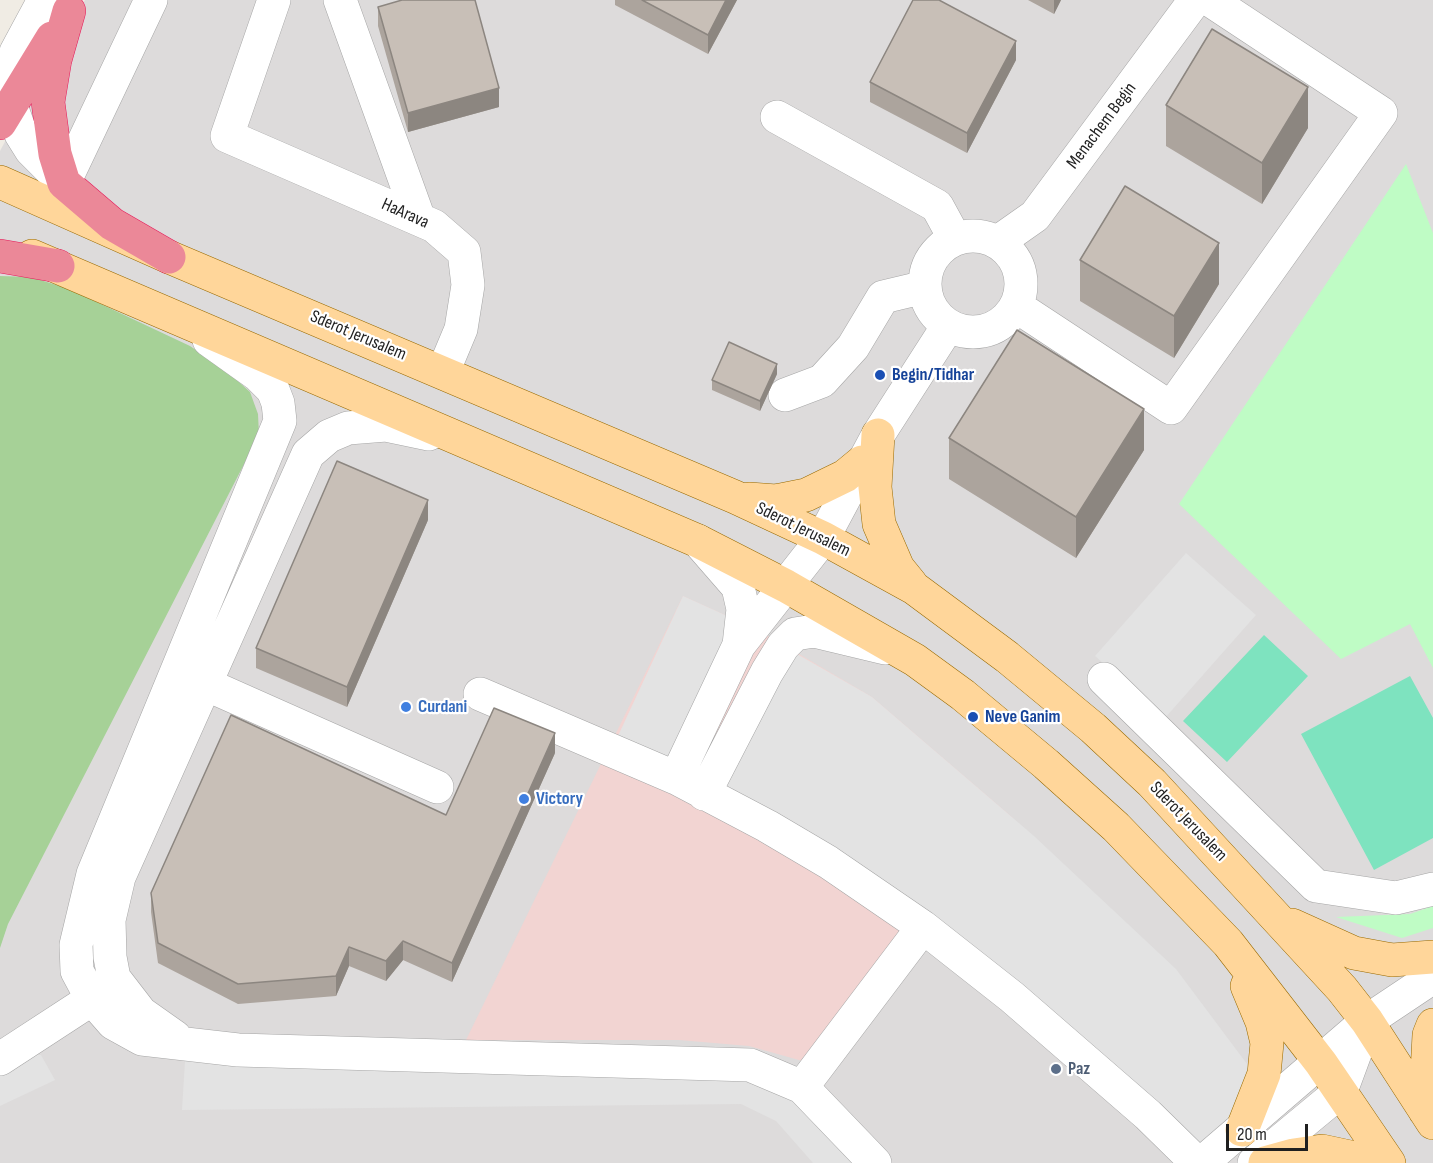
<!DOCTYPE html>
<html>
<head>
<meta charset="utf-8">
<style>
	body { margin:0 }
	#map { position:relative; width:1433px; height:1163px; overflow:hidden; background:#f0ece4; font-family:"Sofia Sans Condensed",sans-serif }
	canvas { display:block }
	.scale { position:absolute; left:1226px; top:1124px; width:82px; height:27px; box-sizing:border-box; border:3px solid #1f1f1f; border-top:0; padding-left:8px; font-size:18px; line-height:21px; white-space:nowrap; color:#1f1f1f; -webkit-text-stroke:4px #fff; paint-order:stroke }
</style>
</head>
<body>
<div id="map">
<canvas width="1433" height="1163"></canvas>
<div class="scale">20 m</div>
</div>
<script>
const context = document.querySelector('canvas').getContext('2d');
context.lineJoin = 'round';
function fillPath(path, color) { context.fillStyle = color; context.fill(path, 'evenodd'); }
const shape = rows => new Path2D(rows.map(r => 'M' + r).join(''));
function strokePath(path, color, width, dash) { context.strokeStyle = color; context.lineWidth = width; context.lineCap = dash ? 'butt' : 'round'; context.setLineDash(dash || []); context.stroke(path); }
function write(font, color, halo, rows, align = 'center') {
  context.font = font + ' "Sofia Sans Condensed",sans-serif'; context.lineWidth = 4.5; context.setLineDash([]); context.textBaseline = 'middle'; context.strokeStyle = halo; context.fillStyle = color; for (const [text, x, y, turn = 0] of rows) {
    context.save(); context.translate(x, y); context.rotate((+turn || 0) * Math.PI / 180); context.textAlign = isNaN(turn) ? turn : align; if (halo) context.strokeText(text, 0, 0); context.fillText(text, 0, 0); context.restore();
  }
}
fillPath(shape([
	[85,0,1433,0,1433,1163,0,1163,0,151,52,53]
]), '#dddbdb');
fillPath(shape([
	[683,596,758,630,872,697,1013,818,806,1062,749,1046,679,1040,466,1040]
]), '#f2d4d2');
fillPath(shape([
	[0,276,31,277,69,289,190,346,228,372,250,392,258,414,259,435,8,924,0,948]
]), '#a6d197');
fillPath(shape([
	[1406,164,1433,233,1433,668,1410,624,1341,659,1179,504],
	[1433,906,1433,928,1402,938,1336,917,1410,914]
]), '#bffcc5');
fillPath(shape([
	[1264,635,1308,676,1227,762,1183,721],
	[1410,676,1433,718,1433,838,1374,870,1301,734]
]), '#7ee3bf');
fillPath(shape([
	[1186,553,1256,615,1165,718,1095,656],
	[683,596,758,630,676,778,611,751],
	[783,646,872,697,1034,836,1176,969,1265,1088,1193,1159,1012,997,704,794],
	[186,1045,750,1065,875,1163,813,1163,776,1121,741,1104,182,1110],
	[0,1054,41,1055,55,1080,0,1106]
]), '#e3e3e3');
const minor = shape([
	[44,0,16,52,11,79,10,103,21,134,31,150,64,183,151,0],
	[274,0,227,136,434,226,464,252,468,285,461,329,443,372],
	[340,0,419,219],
	[777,117,937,206,955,239],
	'925 284a48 48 0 1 1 96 0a48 48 0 1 1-96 0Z',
	[998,242,1035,216,1195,0],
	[1016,306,1171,408,1381,113,1210,0],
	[209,340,258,375,273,390,278,403,280,421,93,874,76,945,77,971,92,999,113,1023,142,1039,238,1050,750,1065,802,1087,875,1163],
	[785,395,822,381,853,347,883,297,925,287],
	[698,541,738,587,743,609,739,645],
	[185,675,437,787],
	[1104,679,1316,886,1396,898,1433,889],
	[480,694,676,778,767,826,828,862,923,927,802,1087],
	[676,778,739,645,823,538,878,435,948,326],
	[704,794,767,672,783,646,795,634,814,631,885,648],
	[923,927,1012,997,1148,1115,1197,1163],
	[175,1037,141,1013,114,978,110,957,109,920,119,877,308,454,329,436,348,428,386,425,429,434],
	[0,1059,92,999,106,985],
	[1202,1163,1367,1021,1433,977],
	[1254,1163,1341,1091,1365,1026]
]);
const major = shape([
	[0,182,169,257,735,497,823,538,914,588,1007,657,1093,728,1152,783,1342,989,1367,1021,1433,1123],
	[32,256,698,541,786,586,915,660,963,695,1046,764,1116,827,1228,943,1321,1063,1389,1163],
	[878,435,875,487,879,524,898,568,911,584],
	[749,499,776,501,806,495,845,476,862,462],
	[1292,925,1354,953,1392,960,1433,957],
	[1425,1111,1429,1035,1433,1025],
	[1242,1130,1264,1074,1267,1043,1262,1022,1247,986],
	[1265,1163,1294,1155,1322,1151,1350,1157,1360,1163]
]);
const highway = shape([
	[69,11,55,60,48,102,55,154,64,183,112,224,169,257],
	[0,123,52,38],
	[0,256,58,266]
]);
strokePath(minor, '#a6a6a6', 34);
strokePath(major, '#996a00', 34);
strokePath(highway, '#e41b5b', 34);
strokePath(minor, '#fff', 33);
strokePath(major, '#ffd69a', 33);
strokePath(highway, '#eb8898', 33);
fillPath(shape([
	[615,0,737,0,708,54,615,5],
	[1028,0,1061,0,1054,14],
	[378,7,499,107,408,132,378,26],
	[1016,60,967,153,870,102,870,82],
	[1166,105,1308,128,1262,204,1166,146],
	[1080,260,1219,284,1174,358,1080,301],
	[777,374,760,411,712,390,712,380],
	[949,438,1144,450,1076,558,949,479],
	[428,520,347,707,256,668,256,648],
	[555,753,452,982,403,960,386,981,349,966,336,996,238,1004,158,963,151,912,151,893,446,815]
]), '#aca49d');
fillPath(shape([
	[726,0,737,0,708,54,708,35],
	[1054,0,1061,0,1054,14],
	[1016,41,1016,60,967,153,967,133],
	[1308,87,1308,128,1262,204,1262,163],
	[499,88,499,107,408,132,408,113],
	[1219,243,1219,284,1174,358,1174,316],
	[777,364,777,374,760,411,760,401],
	[1144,409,1144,450,1076,558,1076,517],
	[428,500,428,520,347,707,347,687],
	[555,733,555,753,452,982,452,963],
	[403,941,403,960,386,981,386,961],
	[349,947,349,966,336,996,336,976]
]), '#8c8680');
const building = shape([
	[402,0,475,0,499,88,408,113,378,7,402,0],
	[642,0,726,0,708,35,642,0],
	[913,0,939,0,1016,41,967,133,870,82,913,0],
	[1212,29,1308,87,1262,163,1166,105,1212,29],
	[1125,186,1219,243,1174,316,1080,260,1125,186],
	[1017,330,1144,409,1076,517,949,438,1017,330],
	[729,342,777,364,760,401,712,380,729,342],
	[337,461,428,500,347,687,256,648,337,461],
	[494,708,555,733,452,963,403,941,386,961,349,947,336,976,238,984,158,943,151,893,231,715,446,815,494,708]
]);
fillPath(building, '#c8bfb7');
strokePath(building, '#8c8680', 1.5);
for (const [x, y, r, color] of [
	[880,375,6,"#1a4fb4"],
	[406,707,6,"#3f7fe0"],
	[973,717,6,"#1a4fb4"],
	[524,799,6,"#3f7fe0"],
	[1056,1069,6,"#5c6f8a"]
]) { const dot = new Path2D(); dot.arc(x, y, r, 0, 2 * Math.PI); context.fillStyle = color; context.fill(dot); strokePath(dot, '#fff', 2); }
write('18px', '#1f1f1f', '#fff', [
	["Menachem Begin",1102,126,-53],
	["HaArava",405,214,24],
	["Sderot Jerusalem",358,336,23],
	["Sderot Jerusalem",803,530,26],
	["Sderot Jerusalem",1188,822,46]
]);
write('bold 18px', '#164399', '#fff', [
	["Begin/Tidhar",892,375],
	["Neve Ganim",985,717]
], 'left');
write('bold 18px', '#366cbe', '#fff', [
	["Curdani",418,707],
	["Victory",536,799]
], 'left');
write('bold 18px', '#4e5e75', '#fff', [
	["Paz",1068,1069]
], 'left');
</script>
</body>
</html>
